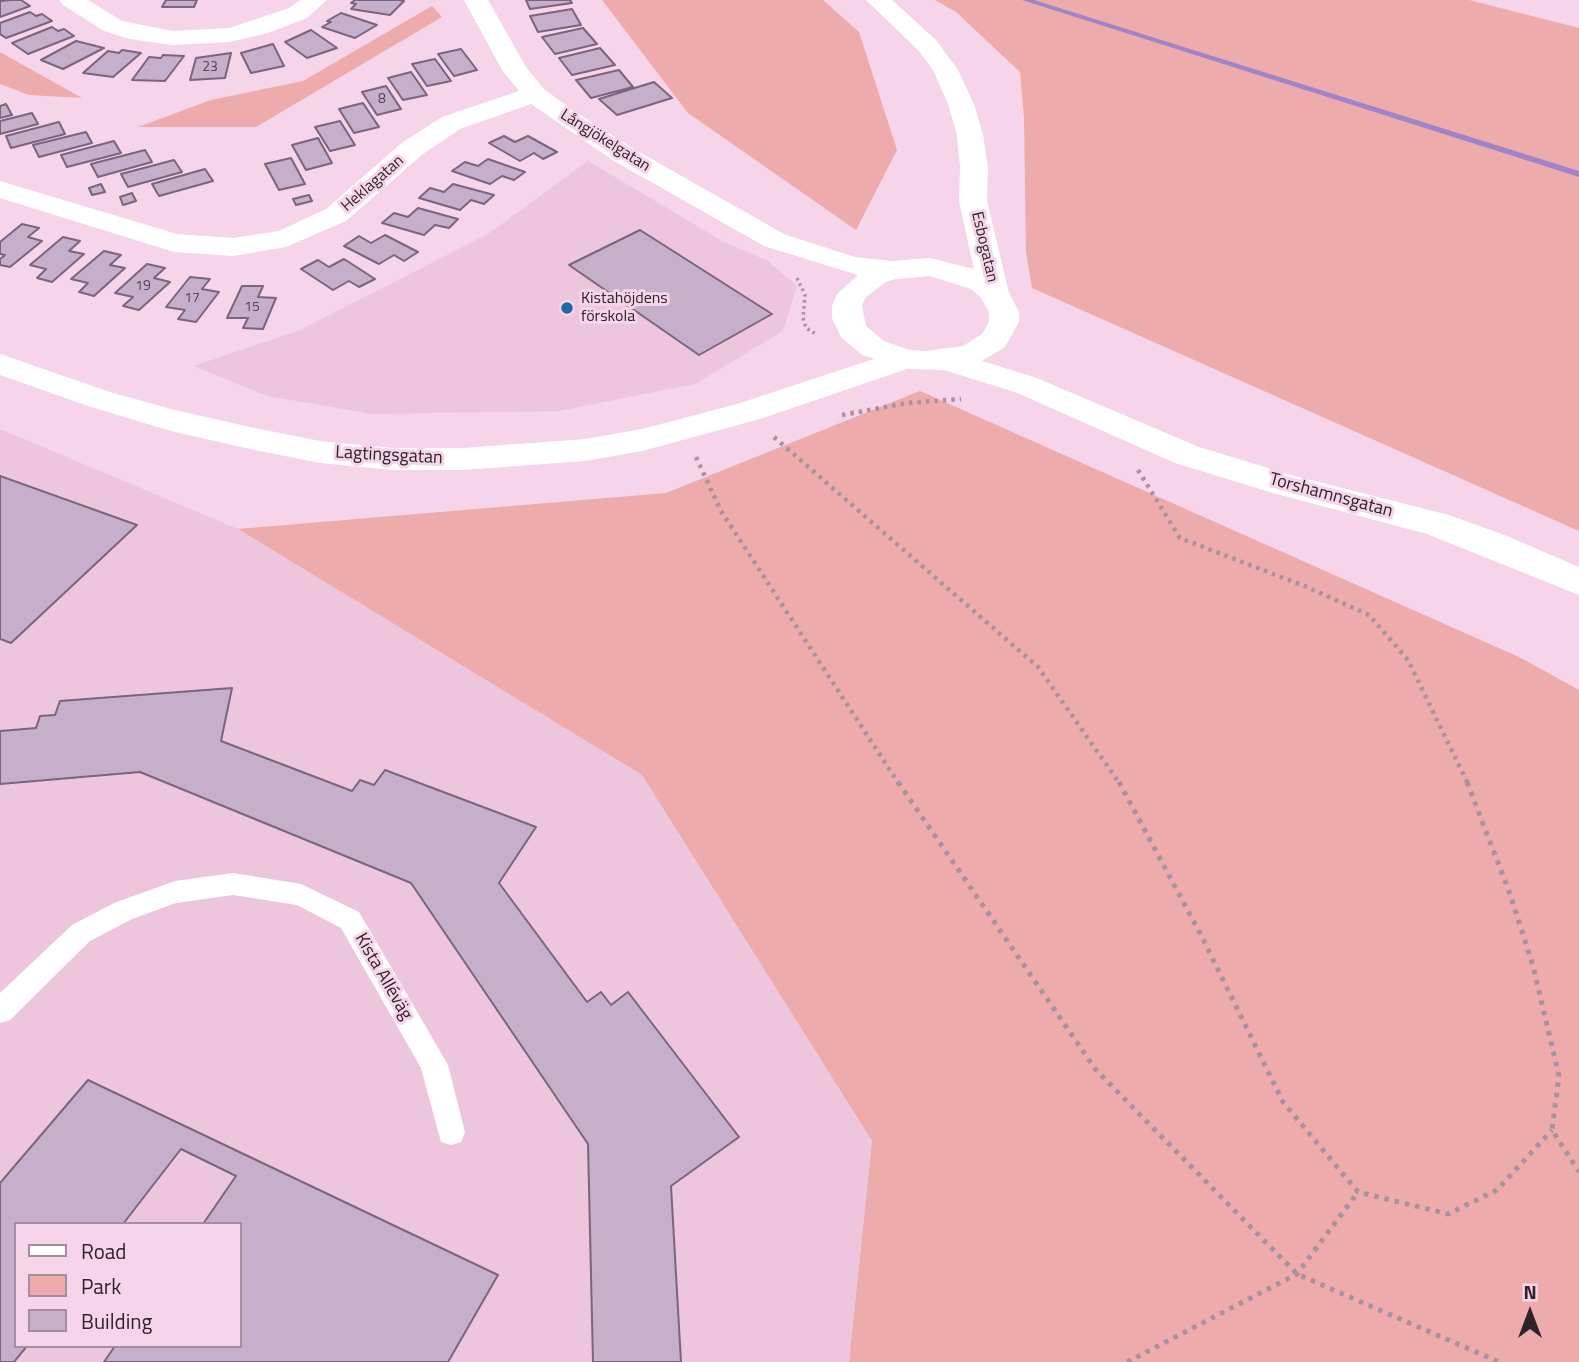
<!DOCTYPE html>
<html>
<head>
<meta charset="utf-8">
<style>
	body { margin:0 }
	#map { position:relative; width:1579px; height:1362px; overflow:hidden; background:#f6d4e9; font-family:"Titillium Web",sans-serif }
	canvas { display:block }
	.legend { position:absolute; left:14px; top:1222px; width:228px; height:126px; box-sizing:border-box; background:#f6d4e9; border:2px solid #a68d9d; margin:0; padding:9px 12px; list-style:none; font-size:21px; color:#2f232a }
	.legend li { display:flex; align-items:center; gap:14px; height:35px }
	.legend b { width:35px; border:2px solid #a68d9d }
	.north { position:absolute; left:1495px; top:1278px; width:70px; height:70px; -webkit-text-stroke:5px #f6d4e9; paint-order:stroke; rotate:0deg; font-size:19px; font-weight:700; line-height:28px; text-align:center; color:#2f232a }
	.north::after { content:''; display:block; margin:auto; width:24px; height:32px; background:#2f232a; clip-path:polygon(50% 0,100% 100%,50% 72%,0 100%) }
</style>
</head>
<body>
<div id="map">
<canvas width="1579" height="1362"></canvas>
<ul class="legend">
<li><b style="height:9px;background:#fff"></b>Road</li>
<li><b style="height:19px;background:#edacab"></b>Park</li>
<li><b style="height:19px;background:#c6afca"></b>Building</li>
</ul>
<div class="north">N</div>
</div>
<script>
const context = document.querySelector('canvas').getContext('2d');
context.lineJoin = 'round';
function fillPath(path, color) { context.fillStyle = color; context.fill(path, 'evenodd'); }
const shape = rows => new Path2D(rows.map(r => 'M' + r).join(''));
function strokePath(path, color, width, dash) { context.strokeStyle = color; context.lineWidth = width; context.lineCap = dash ? 'butt' : 'round'; context.setLineDash(dash || []); context.stroke(path); }
function write(font, color, halo, rows, align = 'center') {
  context.font = font + ' "Titillium Web",sans-serif'; context.lineWidth = 6; context.setLineDash([]); context.textBaseline = 'middle'; context.strokeStyle = halo; context.fillStyle = color; for (const [text, x, y, turn = 0] of rows) {
    context.save(); context.translate(x, y); context.rotate((+turn || 0) * Math.PI / 180); context.textAlign = isNaN(turn) ? turn : align; if (halo) context.strokeText(text, 0, 0); context.fillText(text, 0, 0); context.restore();
  }
}
fillPath(shape([
	[588,161,724,242,768,261,797,286,783,331,695,384,559,411,373,414,267,396,194,366,300,330,488,234],
	[0,429,238,529,642,775,872,1141,849,1362,0,1362],
	[16,1224,240,1224,240,1346,16,1346]
]), '#edc6dd');
fillPath(shape([
	[602,0,823,0,859,32,897,150,856,230,688,113],
	[935,0,1469,0,1579,28,1579,531,1032,288,1026,252,1024,118,1020,72,956,12],
	[432,6,442,17,256,127,138,127,211,100,303,81],
	[0,52,82,98,29,95,0,84],
	[920,391,1519,657,1579,690,1579,1362,849,1362,872,1141,642,775,238,529,666,493]
]), '#edacab');
fillPath(shape([
	[1022,0,1034,0,1579,171,1579,177,1022,0]
]), '#9f84c8');
const building = shape([
	[12,0,21,0,30,6,0,17,0,1,12,0],
	[166,0,197,0,194,7,162,7,166,0],
	[355,0,399,0,404,1,390,15,351,9,356,4,351,3,355,0],
	[526,0,570,0,572,3,530,9,526,0],
	[572,9,581,25,538,32,530,16,572,9],
	[30,12,36,16,42,14,52,21,6,38,0,34,0,23,30,12],
	[341,13,377,25,355,38,322,27,331,22,327,21,341,13],
	[52,27,58,31,64,29,74,36,28,54,12,43,52,27],
	[583,28,597,44,555,54,542,37,583,28],
	[311,30,337,48,307,58,285,42,311,30],
	[76,41,104,48,63,69,41,60,76,41],
	[273,44,284,66,251,73,241,53,273,44],
	[600,48,615,65,572,75,559,58,600,48],
	[461,49,477,70,454,76,438,54,461,49],
	[122,50,141,53,113,77,83,73,108,51,119,53,122,50],
	[231,53,225,78,190,80,196,58,231,53],
	[163,55,184,56,165,81,132,80,149,57,161,58,163,55],
	[435,59,451,81,427,86,412,64,435,59],
	[619,70,633,87,591,98,576,80,619,70],
	[411,72,427,95,403,100,388,78,411,72],
	[654,82,672,98,617,115,599,99,654,82],
	[386,86,401,109,377,115,362,92,386,86],
	[363,103,379,127,354,133,339,109,363,103],
	[6,104,12,115,0,118,0,106,6,104],
	[32,113,38,124,0,134,0,121,32,113],
	[340,121,355,145,330,151,315,127,340,121],
	[59,122,65,134,11,148,6,136,59,122],
	[86,132,92,143,39,157,33,145,86,132],
	[504,136,515,142,528,136,557,152,543,159,534,153,520,161,489,143,504,136],
	[318,138,332,163,306,170,292,145,318,138],
	[114,141,121,153,67,167,61,155,114,141],
	[145,150,152,162,98,177,91,164,145,150],
	[291,158,305,184,279,190,265,164,291,158],
	[488,159,525,172,514,180,502,176,490,184,452,171,465,162,478,166,488,159],
	[174,160,182,172,128,187,121,174,174,160],
	[205,169,213,181,159,196,152,184,205,169],
	[101,184,105,192,92,195,89,188,101,184],
	[453,184,494,195,484,204,471,200,460,210,419,198,430,188,444,192,453,184],
	[132,193,136,201,123,205,120,197,132,193],
	[309,195,312,201,296,205,293,199,309,195],
	[418,208,458,219,449,228,435,225,424,235,382,223,394,213,408,217,418,208],
	[22,224,39,228,28,237,42,241,10,267,0,265,0,259,5,255,0,254,0,242,22,224],
	[640,230,772,314,699,355,569,265,640,230],
	[385,235,418,252,404,261,394,255,379,264,344,246,359,236,371,243,385,235],
	[63,237,80,241,69,251,84,254,52,282,37,278,46,269,30,265,63,237],
	[104,251,121,255,110,265,125,268,94,296,79,292,88,283,71,279,104,251],
	[344,259,375,279,359,287,349,281,333,290,301,269,318,260,329,267,344,259],
	[147,264,165,268,154,278,170,282,139,310,123,306,133,297,115,293,147,264],
	[190,277,210,279,202,289,219,292,196,322,178,319,185,310,166,307,190,277],
	[242,286,263,286,258,297,276,298,263,329,243,328,248,318,227,318,242,286],
	[0,476,137,525,11,643,0,639,0,476],
	[232,688,221,741,352,791,360,780,374,785,385,770,536,827,499,883,587,1002,601,992,611,1005,628,992,739,1137,671,1186,681,1362,593,1362,588,1144,411,883,140,772,0,784,0,731,36,728,40,716,55,715,60,701,232,688],
	[88,1080,498,1275,448,1362,104,1362,115,1346,240,1346,240,1224,203,1224,236,1176,181,1149,123,1224,16,1224,16,1346,27,1346,14,1362,0,1362,0,1183,88,1080]
]);
fillPath(building, '#c6afca');
strokePath(building, '#7a657d', 2);
strokePath(shape([
	[797,278,805,295,803,318,806,328,816,334]
]), '#aa91a0', 3.5, [2.5, 3.5]);
strokePath(shape([
	[842,415,907,403,961,399],
	[774,437,1038,667,1120,784],
	[696,457,721,511,899,784],
	[1138,470,1180,538,1307,587,1369,615,1408,660,1468,784]
]), '#aa91a0', 4.5, [3.5, 5]);
strokePath(shape([
	[898,782,1096,1070,1297,1274,1499,1362],
	[1119,782,1202,937,1283,1102,1358,1192,1448,1214,1497,1190,1552,1130],
	[1467,782,1510,894,1533,966,1559,1076,1552,1130,1579,1172],
	[1127,1362,1297,1274,1358,1192]
]), '#aa91a0', 5, [4.5, 6]);
fillPath(shape([
	[233,873,301,884,359,912,448,1065,465,1132,461,1142,451,1145,441,1142,421,1068,341,928,297,905,233,895,176,903,132,919,90,941,10,1020,0,1023,0,993,72,925,114,903,175,881,233,873]
]), '#fff');
fillPath(shape([
	[59,0,88,0,122,21,173,31,229,28,289,8,300,0,327,0,307,18,268,33,229,42,173,45,130,39,104,31,63,5,59,0],
	[464,0,488,0,526,67,544,89,571,109,634,149,784,234,789,240,784,246,774,249,764,246,614,161,531,104,460,129,423,154,346,221,286,247,233,256,174,252,0,198,0,181,177,234,233,238,279,231,326,209,403,142,442,117,519,91,502,70,464,0]
]), '#fff');
fillPath(shape([
	[866,0,892,0,936,40,958,70,974,104,983,135,988,167,987,201,1009,293,1019,312,1019,322,1005,347,982,361,1037,378,1199,447,1291,475,1449,515,1507,536,1579,567,1579,595,1427,534,1273,493,1175,463,1015,392,944,370,907,369,760,419,642,451,585,461,463,470,393,470,320,463,250,449,171,431,88,406,0,375,0,354,110,392,175,410,250,427,320,441,393,448,463,448,585,439,642,429,737,404,874,359,862,355,841,337,832,318,832,306,837,294,858,275,764,246,759,240,764,234,774,231,855,257,892,261,930,258,974,269,959,201,960,167,957,135,948,104,933,70,918,50,866,0],
	[930,276,971,289,981,298,989,312,989,322,982,334,963,346,926,351,909,350,884,341,866,326,862,306,865,298,886,282,896,279,930,276]
]), '#fff');
for (const [x, y, r, color] of [
	[567,308,7,"#1e6c9f"]
]) { const dot = new Path2D(); dot.arc(x, y, r, 0, 2 * Math.PI); context.fillStyle = color; context.fill(dot); strokePath(dot, '#f6d4e9', 2.5); }
write('14px', '#554652', null, [
	["23",210,68],
	["8",382,100],
	["19",143,287],
	["17",192,299],
	["15",252,308]
]);
write('16px', '#2f232a', '#f6d4e9', [
	["Långjökelgatan",605,141,32],
	["Heklagatan",373,184,-41],
	["Esbogatan",984,247,77]
]);
write('16px', '#2f232a', '#f6d4e9', [
	["Kistahöjdens",581,299],
	["förskola",581,317]
], 'left');
write('18px', '#2f232a', '#f6d4e9', [
	["Lagtingsgatan",389,456,3],
	["Torshamnsgatan",1331,496,15],
	["Kista Alléväg",383,977,60]
]);
</script>
</body>
</html>
